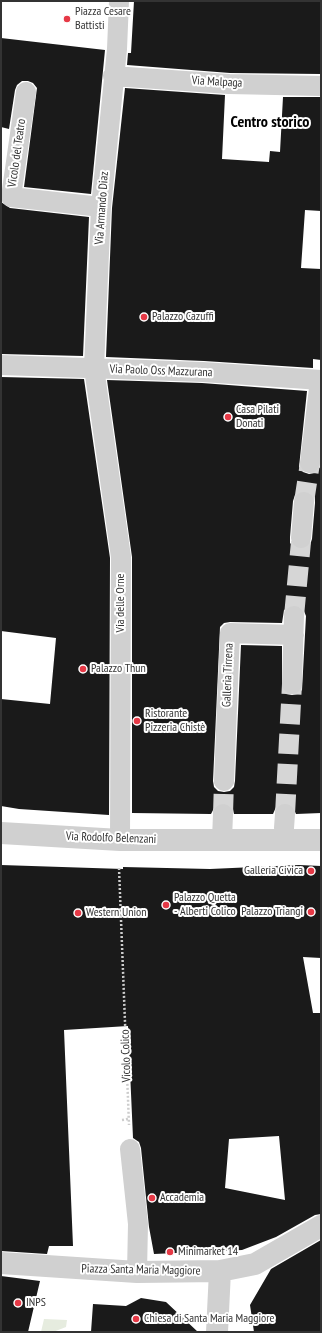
<!DOCTYPE html>
<html>
<head>
<meta charset="utf-8">
<style>
	body { margin:0 }
	#map { position:relative; width:322px; height:1333px; overflow:hidden; background:#fff; font-family:"PT Sans Narrow",sans-serif }
	canvas { display:block }
	.frame { position:absolute; inset:0; border:2px solid #333; pointer-events:none }
</style>
</head>
<body>
<div id="map">
<canvas width="322" height="1333"></canvas>
<div class="frame"></div>
</div>
<script>
const context = document.querySelector('canvas').getContext('2d');
context.lineJoin = 'round';
function fillPath(path, color) { context.fillStyle = color; context.fill(path, 'evenodd'); }
const shape = rows => new Path2D(rows.map(r => 'M' + r).join(''));
function strokePath(path, color, width, dash) { context.strokeStyle = color; context.lineWidth = width; context.lineCap = dash ? 'butt' : 'round'; context.setLineDash(dash || []); context.stroke(path); }
function write(font, color, halo, rows, align = 'center') {
  context.font = font + ' "PT Sans Narrow",sans-serif'; context.lineWidth = 4; context.setLineDash([]); context.textBaseline = 'middle'; context.strokeStyle = halo; context.fillStyle = color; for (const [text, x, y, turn = 0] of rows) {
    context.save(); context.translate(x, y); context.rotate((+turn || 0) * Math.PI / 180); context.textAlign = isNaN(turn) ? turn : align; if (halo) context.strokeText(text, 0, 0); context.fillText(text, 0, 0); context.restore();
  }
}
fillPath(shape([
	[44,1319,67,1320,66,1327,53,1332,41,1332]
]), '#e6ecdf');
fillPath(shape([
	[134,1,321,1,321,74,230,73,127,65,128,53,131,53],
	[1,38,105,50,91,194,24,187,37,88,33,83,28,81,22,81,17,85,15,90,9,129,1,127],
	[125,88,225,95,222,159,269,162,270,151,280,152,283,97,321,97,321,211,305,210,301,268,321,269,321,360,313,359,313,368,204,361,106,357,112,208],
	[1,202,10,208,89,217,83,356,1,354],
	[1,377,84,379,110,558,109,815,19,809,1,806,1,699,50,704,56,638,1,631],
	[107,380,202,383,307,391,299,467,303,472,309,474,315,473,321,466,321,813,296,814,292,805,285,803,276,807,273,814,234,814,233,809,229,805,223,803,214,808,211,814,132,813,132,557],
	[299,491,305,491,311,493,315,497,315,503,312,539,310,545,300,549,294,547,290,543,290,537,293,501,295,495],
	[294,605,300,606,304,611,306,616,302,690,298,694,292,695,286,694,282,689,282,646,241,645,235,781,234,787,230,791,224,792,218,791,214,787,213,781,220,627,224,623,230,622,282,623,284,610],
	[1,865,123,869,123,867,210,869,299,865,321,866,321,958,303,957,313,1013,321,1013,321,1214,315,1215,276,1237,242,1250,154,1254,149,1227,141,1148,139,1142,133,1138,128,1026,64,1030,73,1246,49,1246,47,1254,1,1251],
	[279,1136,285,1200,225,1188,229,1139],
	[321,1240,321,1332,254,1332,250,1305,271,1269],
	[1,1276,40,1281,28,1332,1,1332],
	[141,1298,166,1302,198,1332,91,1332,93,1304,126,1306]
]), '#1a1a1a');
strokePath(shape([
	[304,502,310,463],
	[294,616,301,542],
	[223,814,224,781],
	[285,814,292,684]
]), '#d6d6d6', 20, [20, 10]);
strokePath(shape([
	[119,868,129,1125],
	[122,1120,128,1119]
]), '#cdcdcd', 2.5, [2, 2]);
strokePath(shape([
	[119,1,117,49,101,207,94,368,121,557,120,840],
	[113,76,229,84,321,86],
	[26,92,11,197,101,207],
	[1,365,203,372,321,380],
	[310,463,320,380],
	[301,538,304,502],
	[292,684,294,616],
	[224,781,230,633,294,635],
	[284,828,285,814],
	[222,839,223,814],
	[130,1149,138,1224,137,1272]
]), '#d0d0d0', 20);
strokePath(shape([
	[1,833,120,840,321,840],
	[1,1263,137,1272,220,1271,255,1264,321,1226],
	[217,1332,220,1271]
]), '#d0d0d0', 22);
for (const [x, y, r, color] of [
	[67,19,4,"#e63946"],
	[144,317,4,"#e63946"],
	[228,417,4,"#e63946"],
	[83,669,4,"#e63946"],
	[137,721,4,"#e63946"],
	[311,871,4,"#e63946"],
	[166,905,4,"#e63946"],
	[311,912,4,"#e63946"],
	[78,913,4,"#e63946"],
	[152,1198,4,"#e63946"],
	[170,1252,4,"#e63946"],
	[18,1303,4,"#e63946"],
	[136,1319,4,"#e63946"]
]) { const dot = new Path2D(); dot.arc(x, y, r, 0, 2 * Math.PI); context.fillStyle = color; context.fill(dot); strokePath(dot, '#fff', 1.5); }
write('12px', '#333', '#fff', [
	["Piazza Cesare",75,12],
	["Battisti",75,26],
	["Palazzo Cazuffi",152,317],
	["Casa Pilati",236,410],
	["Donati",236,424],
	["Palazzo Thun",91,669],
	["Ristorante",145,714],
	["Pizzeria Chistè",145,728],
	["Galleria Civica",303,871,"right"],
	["Palazzo Quetta",174,898],
	["- Alberti Colico",174,912],
	["Palazzo Triangi",303,912,"right"],
	["Western Union",86,913],
	["Accademia",160,1198],
	["Minimarket 14",178,1252],
	["INPS",26,1303],
	["Chiesa di Santa Maria Maggiore",144,1319]
], 'left');
write('12px', '#333', '#fff', [
	["Via Malpaga",217,82,3],
	["Vicolo del Teatro",17,153,-82],
	["Via Armando Diaz",102,208,-86],
	["Via Paolo Oss Mazzurana",161,371,2],
	["Via delle Orne",121,603,-90],
	["Galleria Tirrena",228,675,-88],
	["Via Rodolfo Belenzani",111,838,2],
	["Vicolo Colico",126,1056,-92],
	["Piazza Santa Maria Maggiore",141,1270,1]
]);
write('bold 16px', '#000', '#fff', [
	["Centro storico",270,122]
]);
</script>
</body>
</html>
